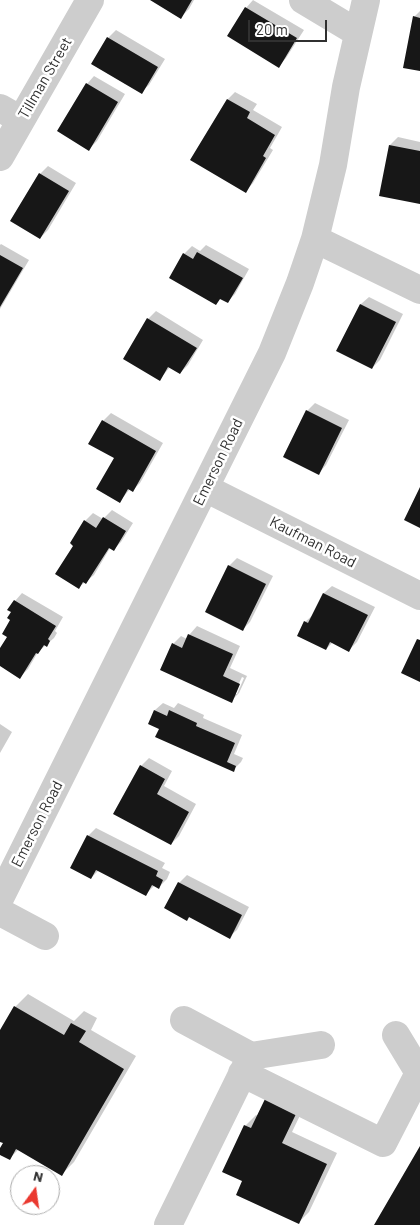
<!DOCTYPE html>
<html>
<head>
<meta charset="utf-8">
<style>
	body { margin:0 }
	#map { position:relative; width:420px; height:1225px; overflow:hidden; background:#fff; font-family:Barlow,sans-serif }
	canvas { display:block }
	.north { position:absolute; left:10px; top:1165px; width:50px; height:50px; box-sizing:border-box; background:#fff; border:1px solid #acacac; border-radius:50%; rotate:14deg; font-size:14px; font-weight:700; line-height:20px; text-align:center; color:#303030 }
	.north::after { content:''; display:block; margin:auto; width:18px; height:22px; background:#ea382f; clip-path:polygon(50% 0,100% 100%,50% 72%,0 100%) }
	.scale { position:absolute; left:248px; top:20px; width:79px; height:22px; box-sizing:border-box; border:2px solid #303030; border-top:0; padding-left:6px; font-size:15px; line-height:18px; white-space:nowrap; color:#303030; -webkit-text-stroke:4px #fff; paint-order:stroke }
</style>
</head>
<body>
<div id="map">
<canvas width="420" height="1225"></canvas>
<div class="north">N</div>
<div class="scale">20 m</div>
</div>
<script>
const context = document.querySelector('canvas').getContext('2d');
context.lineJoin = 'round';
function fillPath(path, color) { context.fillStyle = color; context.fill(path, 'evenodd'); }
const shape = rows => new Path2D(rows.map(r => 'M' + r).join(''));
function strokePath(path, color, width, dash) { context.strokeStyle = color; context.lineWidth = width; context.lineCap = dash ? 'butt' : 'round'; context.setLineDash(dash || []); context.stroke(path); }
function write(font, color, halo, rows, align = 'center') {
  context.font = font + ' Barlow,sans-serif'; context.lineWidth = 5; context.setLineDash([]); context.textBaseline = 'middle'; context.strokeStyle = halo; context.fillStyle = color; for (const [text, x, y, turn = 0] of rows) {
    context.save(); context.translate(x, y); context.rotate((+turn || 0) * Math.PI / 180); context.textAlign = isNaN(turn) ? turn : align; if (halo) context.strokeText(text, 0, 0); context.fillText(text, 0, 0); context.restore();
  }
}
fillPath(shape([
	[153,0,194,0,189,9,181,17],
	[253,0,304,30,286,58,279,66,246,8],
	[420,11,420,70,414,17],
	[116,30,165,59,149,85,141,92,108,38],
	[94,76,125,94,97,141,89,149,87,84],
	[235,92,257,104,253,110,282,127,270,148,273,150,253,183,246,191,228,99],
	[398,137,420,142,420,202,380,195,390,145],
	[48,166,76,183,48,230,40,238,40,174],
	[1,244,29,260,0,309,0,245],
	[206,245,249,269,235,294,227,302,221,298,216,303,184,254,192,246,200,251],
	[369,297,403,314,380,360,372,368,338,350,361,304],
	[156,311,203,340,188,365,180,373,170,367,160,379,148,319],
	[315,403,349,420,326,465,319,473,307,411],
	[111,413,163,443,140,483,132,491,130,489,120,501,116,458,103,421],
	[112,510,133,523,121,542,113,550,110,548,94,575,79,587,75,545,85,521,93,513,103,519],
	[237,558,273,576,250,622,243,629,229,566],
	[332,586,375,607,357,642,349,650,333,642,326,649,305,622,314,614,324,593],
	[22,593,63,617,55,631,57,633,54,638,38,652,28,669,20,677,0,665,0,651,9,637,15,601],
	[197,626,240,646,230,668,247,676,239,693,231,701,173,644,181,636,187,639,190,634],
	[242,677,244,678,237,694,234,694],
	[163,703,174,708,178,703,204,715,203,718,242,735,234,754,243,758,241,762,233,770,161,728,149,724,155,710],
	[0,724,12,732,0,753],
	[149,758,172,771,164,786,196,804,179,836,171,844,141,766],
	[96,828,165,863,162,868,170,872,167,879,159,887,155,885,146,894,99,870,91,878,88,836],
	[187,875,249,907,237,930,229,937,190,917,187,919,179,883],
	[28,994,74,1021,84,1011,97,1018,91,1030,136,1056,74,1162,62,1174,19,1149,9,1159,0,1153,0,1150,4,1143,0,1140,0,1033,15,1007],
	[306,1103,292,1132,337,1153,309,1212,299,1222,244,1181,245,1126,256,1115,258,1116]
]), '#0003');
fillPath(shape([
	[150,0,192,0,181,19],
	[245,7,297,38,279,68,227,36],
	[413,16,420,18,420,71,403,68],
	[107,37,158,67,142,94,91,64],
	[86,83,118,102,89,151,57,131],
	[227,99,250,112,247,118,275,135,263,156,266,158,246,193,190,160],
	[389,145,420,151,420,204,379,196],
	[39,173,69,191,40,239,10,221],
	[197,252,243,278,228,303,220,299,216,305,169,278,183,253,193,259],
	[0,255,23,268,0,307],
	[360,304,396,322,372,369,336,351],
	[147,318,197,348,180,374,168,367,160,381,123,359],
	[306,410,342,428,319,475,283,457],
	[102,420,156,451,133,492,128,489,120,503,96,489,114,458,88,444],
	[420,487,420,528,404,520],
	[103,517,126,531,114,551,109,548,86,584,83,582,79,589,55,574,73,546,70,543,84,520,96,528],
	[228,565,266,584,243,631,205,612],
	[323,593,368,615,349,652,330,642,326,650,297,636,304,621,308,623],
	[14,600,56,626,48,639,50,641,47,647,44,645,38,654,36,653,20,679,0,666,0,648,7,637,2,634,10,620,7,618,11,612,7,610],
	[188,634,233,654,223,676,240,684,232,703,160,670,172,643,182,648],
	[417,639,420,640,420,682,401,673],
	[154,710,167,716,169,710,197,723,196,726,235,743,227,762,236,766,234,772,155,737,159,729,148,724],
	[140,765,165,779,157,794,189,812,171,845,113,814],
	[87,835,158,871,156,876,163,880,159,889,152,885,146,896,96,870,91,879,70,868],
	[178,882,242,915,230,939,189,917,187,921,164,908],
	[14,1006,64,1035,71,1023,86,1031,79,1042,124,1069,62,1176,16,1149,10,1160,0,1155,0,1148,3,1143,0,1142,0,1030],
	[265,1099,296,1114,282,1143,327,1164,299,1224,236,1195,242,1181,222,1172,244,1125,251,1128],
	[420,1146,420,1225,374,1225]
]), '#171717');
strokePath(shape([
	[303,0,358,33],
	[0,108,21,120],
	[0,157,90,0],
	[315,239,420,290],
	[205,488,420,596],
	[0,898,272,353,300,283,315,239,333,165,346,87,366,0],
	[0,912,45,936],
	[251,1056,321,1045],
	[242,1073,383,1143,419,1073,396,1035],
	[168,1225,251,1056,184,1020]
]), '#cdcdcd', 28);
write('15px', '#303030', '#fff', [
	["Tillman Street",45,78,-60],
	["Emerson Road",218,462,-64],
	["Kaufman Road",313,542,27],
	["Emerson Road",37,824,-63]
]);
</script>
</body>
</html>
